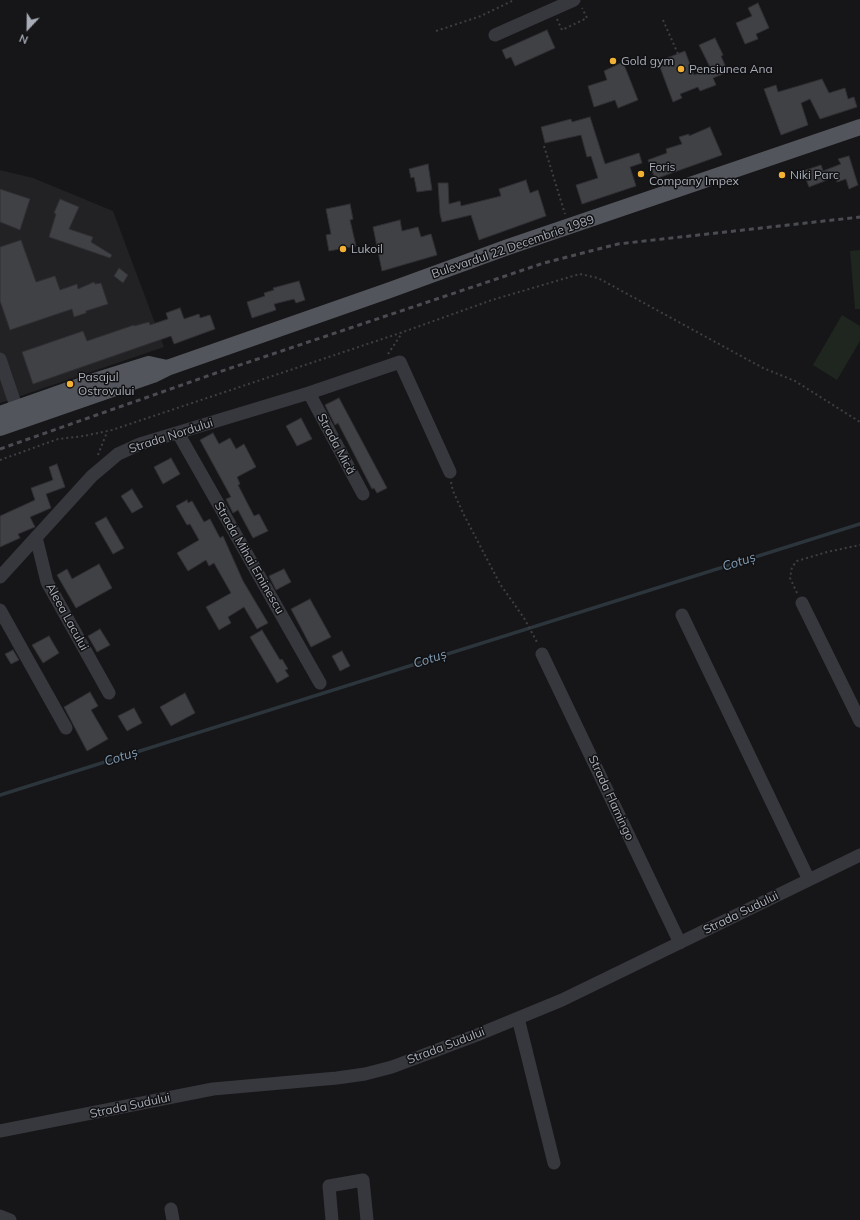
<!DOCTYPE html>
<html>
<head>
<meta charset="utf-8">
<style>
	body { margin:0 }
	#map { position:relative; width:860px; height:1220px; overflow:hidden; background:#161618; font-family:Mulish,sans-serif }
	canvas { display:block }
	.north { position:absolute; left:8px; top:8px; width:40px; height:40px; -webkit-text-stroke:3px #111113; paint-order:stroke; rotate:202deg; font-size:11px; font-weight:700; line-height:16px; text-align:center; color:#a8adb8 }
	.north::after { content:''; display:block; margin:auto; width:14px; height:18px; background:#a8adb8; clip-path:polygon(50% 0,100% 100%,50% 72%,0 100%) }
</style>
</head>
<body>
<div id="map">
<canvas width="860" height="1220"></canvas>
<div class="north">N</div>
</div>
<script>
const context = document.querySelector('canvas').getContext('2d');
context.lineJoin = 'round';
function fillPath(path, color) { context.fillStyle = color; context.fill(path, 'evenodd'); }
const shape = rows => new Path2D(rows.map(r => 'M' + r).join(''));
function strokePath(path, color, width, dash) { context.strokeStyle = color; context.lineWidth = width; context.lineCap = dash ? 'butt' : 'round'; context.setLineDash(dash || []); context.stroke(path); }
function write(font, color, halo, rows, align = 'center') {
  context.font = font + ' Mulish,sans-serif'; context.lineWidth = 3; context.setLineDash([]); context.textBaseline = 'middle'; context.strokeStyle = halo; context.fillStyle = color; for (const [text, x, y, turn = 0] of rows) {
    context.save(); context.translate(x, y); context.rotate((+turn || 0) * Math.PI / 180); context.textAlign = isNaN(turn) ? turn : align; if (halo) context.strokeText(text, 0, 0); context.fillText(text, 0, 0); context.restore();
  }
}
fillPath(shape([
	[0,170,33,178,113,211,164,347,0,403]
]), '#222225');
fillPath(shape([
	[860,250,860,309,855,309,850,251],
	[842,315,860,326,860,341,837,380,813,365]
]), '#1e261f');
strokePath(shape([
	[0,795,860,524]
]), '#2c353c', 3.5);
const building = shape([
	[758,3,769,28,756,34,758,39,745,44,736,23,752,16,748,8,758,3],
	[547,30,555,48,515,66,511,57,506,59,502,50,547,30],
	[715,38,723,55,721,56,728,72,713,78,716,85,700,91,698,87,680,94,682,98,673,102,660,67,669,63,667,58,685,51,694,75,711,69,699,45,715,38],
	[623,62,638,100,618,108,615,100,594,107,588,86,607,80,604,71,623,62],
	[822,79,829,93,845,88,848,99,854,97,857,107,820,119,810,99,801,103,808,125,781,135,764,89,776,85,778,92,822,79],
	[590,117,605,164,639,153,642,163,630,167,636,186,582,204,576,185,598,178,591,156,587,157,581,135,545,143,541,127,571,119,572,122,590,117],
	[710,127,722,155,655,179,648,160,667,153,666,149,682,144,679,137,689,134,689,136,710,127],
	[849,156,858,185,849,189,846,179,837,182,835,177,809,187,803,171,821,165,823,171,841,164,838,159,849,156],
	[428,164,432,190,417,192,414,177,411,178,409,169,428,164],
	[526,180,530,193,538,190,546,216,479,240,471,215,442,222,440,214,438,183,448,183,449,204,460,201,461,206,501,196,499,189,526,180],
	[0,189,30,199,20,230,0,222,0,189],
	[60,199,79,207,69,229,93,237,91,242,112,255,110,258,49,237,56,214,54,213,60,199],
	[350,204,353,219,350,220,356,246,329,251,326,235,331,234,326,209,350,204],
	[400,220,402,231,418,227,421,237,431,234,437,255,382,271,373,227,400,220],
	[21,240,36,282,55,276,60,290,77,284,78,289,94,282,95,284,101,283,108,304,86,311,86,313,74,317,72,309,10,330,0,301,0,247,21,240],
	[119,268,128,275,123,283,114,276,119,268],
	[299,281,305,300,296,303,294,299,274,304,276,310,252,318,247,302,265,296,264,293,274,290,273,288,299,281],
	[180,308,184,319,199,314,200,318,210,315,215,329,174,344,171,336,33,384,22,352,83,331,87,341,134,325,134,326,149,322,150,325,168,319,166,313,180,308],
	[339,398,387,488,377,493,374,488,372,489,338,423,335,425,325,405,339,398],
	[301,418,312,439,297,446,286,426,301,418],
	[213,433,219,444,230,438,236,449,244,444,256,467,237,477,240,484,238,485,254,516,259,514,268,531,253,538,238,510,233,513,226,499,231,497,200,440,213,433],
	[171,458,180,474,163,484,154,467,171,458],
	[57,464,65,487,46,494,51,508,30,517,35,527,18,534,20,538,0,547,0,516,35,500,31,488,53,480,49,467,57,464],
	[132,489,143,507,132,513,121,496,132,489],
	[187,500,188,503,192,501,204,522,210,519,220,538,223,536,243,581,268,623,257,629,244,607,228,617,231,623,219,630,206,607,231,593,214,563,209,566,206,560,188,571,177,553,199,540,190,524,187,525,176,506,187,500],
	[106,517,124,548,113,554,95,523,106,517],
	[99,564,112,588,76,608,57,575,67,569,72,579,99,564],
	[284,569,291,582,276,590,269,576,284,569],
	[310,599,331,637,311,647,291,609,310,599],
	[100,629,110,645,97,652,88,636,100,629],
	[262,630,280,660,282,659,288,669,285,670,289,676,277,683,250,637,262,630],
	[49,636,59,653,43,663,32,645,49,636],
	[13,650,19,660,11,664,5,654,13,650],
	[342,651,350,666,340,671,332,656,342,651],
	[90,692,98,706,91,710,108,739,87,751,64,707,90,692],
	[185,693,195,713,171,726,160,707,185,693],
	[134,708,142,723,127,731,118,716,134,708]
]);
fillPath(building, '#404145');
strokePath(building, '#303034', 1);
strokePath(shape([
	[557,19,562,30,587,18,582,8],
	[663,20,678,54],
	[436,31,481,16,514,0],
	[544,146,565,214],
	[388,354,402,333],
	[98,455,107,432],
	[0,460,58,439,84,436,112,430,403,332,492,300,580,274,598,278,763,368,795,381,860,422],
	[451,482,453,491,464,515,500,584,524,618,538,644],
	[797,593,790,578,792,567,797,561,827,552,860,545]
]), '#3d3f44', 2, [2, 3]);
strokePath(shape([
	[495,35,574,0],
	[0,359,20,418],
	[309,393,363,494],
	[178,433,320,683],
	[36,537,47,582,109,693],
	[0,577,92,476,118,454,140,444,309,393,400,362,450,472],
	[802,603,860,721],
	[0,610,66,728],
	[682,615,809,880],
	[542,654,680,943],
	[518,1018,554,1163],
	[0,1131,213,1089,337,1078,365,1074,392,1067,477,1035,562,1000,860,855],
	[171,1209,173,1220],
	[0,1216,10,1220],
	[332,1220,329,1186,363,1180,367,1220]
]), '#37383d', 13);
strokePath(shape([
	[0,414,85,384,149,364,167,368],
	[0,428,153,375,167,368,390,290,508,247,860,127]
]), '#53555c', 16);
strokePath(shape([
	[0,449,216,373,544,263,618,244,860,217]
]), '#4a4c52', 3, [5, 4]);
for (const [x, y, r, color] of [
	[613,61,4,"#f2b134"],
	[681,69,4,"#f2b134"],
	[641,174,4,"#f2b134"],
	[782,175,4,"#f2b134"],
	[343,249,4,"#f2b134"],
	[70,384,4,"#f2b134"]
]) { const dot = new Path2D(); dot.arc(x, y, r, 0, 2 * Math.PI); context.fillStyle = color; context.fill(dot); strokePath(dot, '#111113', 1.5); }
write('12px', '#a8adb8', '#111113', [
	["Gold gym",621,61],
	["Pensiunea Ana",689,69],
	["Foris",649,167],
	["Company Impex",649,181],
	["Niki Parc",790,175],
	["Lukoil",351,249],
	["Pasajul",78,377],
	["Ostrovului",78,391]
], 'left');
write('12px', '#a8adb8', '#111113', [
	["Bulevardul 22 Decembrie 1989",513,247,-19],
	["Strada Nordului",171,436,-18],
	["Strada Mică",336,444,62],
	["Strada Mihai Eminescu",249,558,60],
	["Aleea Lacului",67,617,61],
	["Strada Flamingo",611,798,65],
	["Strada Sudului",741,913,-26],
	["Strada Sudului",446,1046,-21],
	["Strada Sudului",130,1106,-12]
]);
write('italic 13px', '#7f9bb3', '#111113', [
	["Cotuș",739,562,-18],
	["Cotuș",430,659,-18],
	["Cotuș",121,757,-18]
]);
</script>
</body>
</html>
